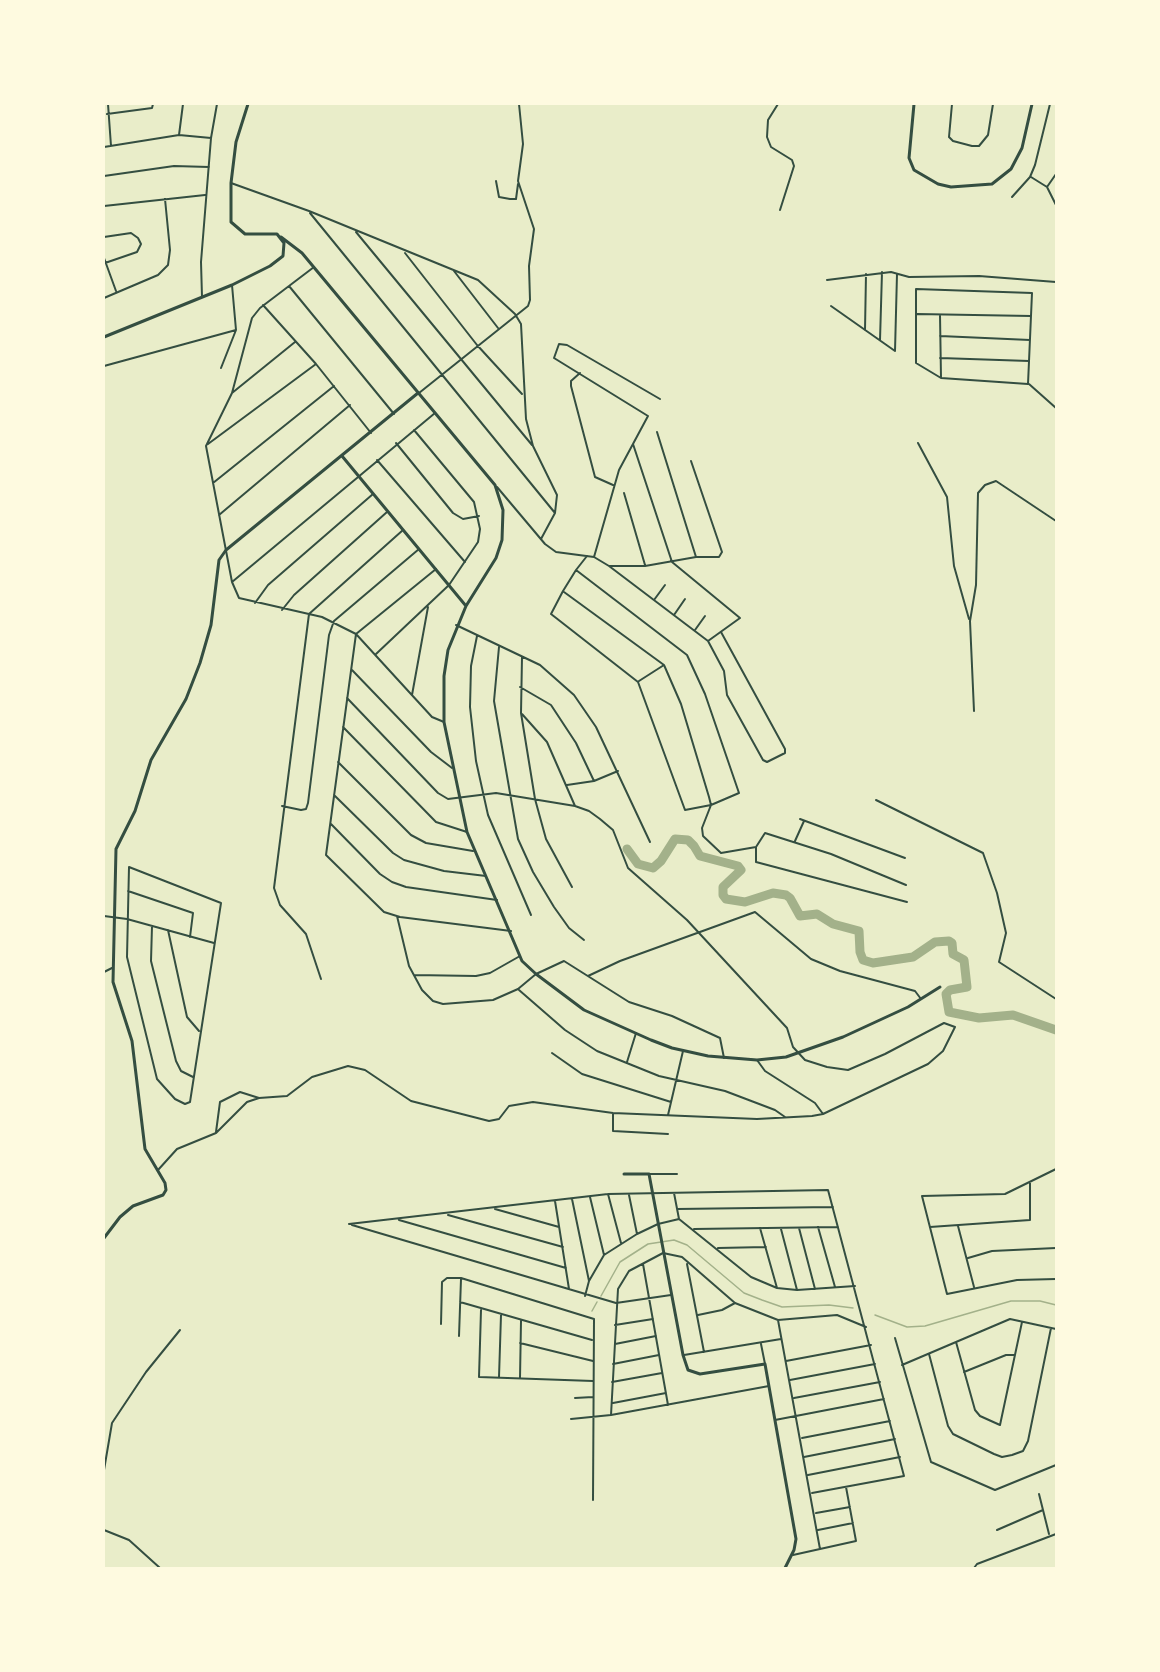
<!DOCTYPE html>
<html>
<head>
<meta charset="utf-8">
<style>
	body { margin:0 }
	#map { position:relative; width:1160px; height:1672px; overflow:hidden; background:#e9edc9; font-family:Helvetica,sans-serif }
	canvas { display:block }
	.frame { position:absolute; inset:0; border:105px solid #fefae0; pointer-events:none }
</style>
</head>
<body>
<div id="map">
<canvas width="1160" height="1672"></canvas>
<div class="frame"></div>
</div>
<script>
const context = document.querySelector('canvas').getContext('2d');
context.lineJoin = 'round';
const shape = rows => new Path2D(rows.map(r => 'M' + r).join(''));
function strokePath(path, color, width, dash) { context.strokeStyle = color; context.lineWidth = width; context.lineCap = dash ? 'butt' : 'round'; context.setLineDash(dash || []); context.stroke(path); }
strokePath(shape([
	[601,1296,620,1262,648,1244,674,1240,687,1245,744,1293,762,1300,782,1307,829,1305,853,1308],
	[592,1311,597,1302],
	[875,1315,907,1327,925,1326,1011,1301,1040,1301,1056,1305]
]), '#a3b18a', 1.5);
strokePath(shape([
	[627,849,638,864,653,868,661,861,675,839,688,840,694,846,700,856,738,866,741,870,723,887,723,895,726,899,745,902,773,893,786,895,790,898,800,916,817,914,833,924,859,931,860,952,863,960,873,963,913,957,935,942,949,941,952,943,953,954,964,960,967,987,950,990,946,994,949,1012,979,1018,1013,1015,1056,1030]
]), '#a3b18a', 9);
strokePath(shape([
	[108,104,111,146],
	[778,104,768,120,767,137,771,147,792,160,794,166,780,210],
	[952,104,949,137,953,141,972,146,979,146,988,135,993,104],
	[107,114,152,108,153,104],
	[179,135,183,104],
	[104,147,179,135,211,138],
	[104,176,174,166,209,167],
	[1031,177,1047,187,1056,205],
	[496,181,499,197,510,199,516,199,518,184],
	[231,183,309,211,478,280,515,314,521,324,526,419,533,446,557,495,555,513,541,539],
	[1047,187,1056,174],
	[1012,197,1030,177,1035,165,1050,104],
	[104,206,205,195],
	[310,213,555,513],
	[356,232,532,445],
	[104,237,131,233,138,238,141,244,137,252,105,263],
	[405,253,477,345,522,394],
	[104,258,116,291],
	[454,271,498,328],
	[827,280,891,272,909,277,979,276,1056,282],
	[289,286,394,414],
	[916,289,1032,293,1028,384,941,378,916,363,916,289],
	[202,297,201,262,211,138,217,104],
	[104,298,158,275,168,265,170,250,165,199],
	[263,305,316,364,371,433],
	[831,306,895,351],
	[917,314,1031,316],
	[940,315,941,378],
	[1056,315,1056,371],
	[865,330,866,274],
	[940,336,1030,340],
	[880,340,882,272],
	[895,351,897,274],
	[940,358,1029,361],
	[104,366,236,330],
	[221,368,236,330,232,285],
	[580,373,571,381,571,386,595,477,613,485],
	[1029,384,1056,408],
	[232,393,295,342],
	[419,393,528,306,530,300,529,266,534,229,518,181,523,144,519,104],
	[435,413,232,582,239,598,322,617,356,634,432,717,444,722],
	[657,432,696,557],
	[396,443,453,513,463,519,479,516],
	[918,443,947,497,954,566,969,619],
	[208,444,316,364],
	[633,444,672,562,740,618,708,641],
	[377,460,465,562],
	[213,483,334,386],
	[497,487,545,544,556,552,594,557,609,566,645,566,696,557,719,557,722,552,691,461],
	[624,493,645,565],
	[219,515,350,405],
	[594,557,619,470,648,416,554,358,559,344,567,345,660,399],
	[609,566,708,641,724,671,727,695,763,760,767,762,785,753,785,749,721,632],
	[436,569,356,634,326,855,384,912,400,917,511,931],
	[576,570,687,655,705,694,739,793,711,805,685,810,638,682,551,614,563,591,576,570,587,556],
	[232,582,206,446,232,393,252,318,260,308,314,267],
	[564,592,664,665,681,704,709,797,711,805,702,828,703,836,721,853,756,847],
	[654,600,665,585],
	[255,603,268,585,373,494],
	[282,610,294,595,387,512],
	[674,615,685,599],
	[456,625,540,665,574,695,596,727,650,842],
	[695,630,705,616],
	[477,636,471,666,470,707,476,761,488,815,531,915],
	[499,647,494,701,518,839,533,872,554,907,569,928,584,940],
	[376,654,449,585,478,542,480,529,474,502,414,430],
	[522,657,521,713,535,799,546,839,572,887],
	[352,670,431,752,452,768],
	[639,681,664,665],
	[520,687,551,705,576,743,594,781],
	[412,695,428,607],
	[974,711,970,621,976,585,978,493,985,485,996,481,1056,521],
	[522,714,547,742,575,806],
	[343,727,436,822,467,832],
	[338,762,411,835,426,843,473,851],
	[567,785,594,781,618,771],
	[334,795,393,853,404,860,444,871,486,876],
	[876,800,983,853,997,893,1006,933,999,962,1056,999],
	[282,806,301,810,306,809,308,803,329,635,334,621,419,549],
	[800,819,905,858],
	[331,824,380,874,392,882,406,887,497,900],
	[795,841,804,821],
	[129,867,221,903,190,1102,185,1104,175,1099,157,1079,127,957,129,867],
	[906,885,831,854,765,833,756,847,756,862,907,902],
	[128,891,193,913,190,937],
	[104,916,127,919,214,943],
	[397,916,409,966,422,990,433,1001,443,1004,493,1000,518,989,536,974,564,961,629,1002,672,1016,720,1038,724,1058],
	[152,926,151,961,176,1061,181,1071,193,1077],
	[168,930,187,1017,199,1031],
	[104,972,112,968],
	[414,975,476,976,490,973,520,956],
	[588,976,620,961,755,912,811,959,840,971,915,991,921,999],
	[321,979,306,934,280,905,274,888,309,614,403,530],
	[519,990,565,1030,597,1051,659,1076,725,1091,775,1110,785,1117],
	[552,1053,582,1074,671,1102],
	[757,1060,765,1071,815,1103,823,1114],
	[627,1062,636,1033],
	[613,1113,613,1131,668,1134],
	[668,1115,683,1051],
	[216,1132,220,1102,240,1092,259,1098],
	[1056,1169,1005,1194,922,1196,947,1294,1017,1280,1056,1279],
	[158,1170,177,1149,216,1133,247,1102,259,1098,287,1096,312,1077,348,1066,365,1070,411,1101,489,1121,499,1119,509,1106,533,1102,613,1113,757,1119,812,1116,823,1114,928,1064,943,1051,955,1027,944,1023,885,1054,848,1070,827,1067,805,1060,793,1047,787,1028,687,920,628,868,613,830,600,819,589,811,575,806,496,793,448,799,438,793,347,698],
	[650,1174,677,1174],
	[674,1193,679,1219],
	[608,1194,621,1243],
	[629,1195,637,1234],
	[590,1197,604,1255],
	[572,1199,589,1281],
	[555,1201,569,1289],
	[495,1209,559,1227],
	[677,1209,833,1207],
	[448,1215,563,1247],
	[399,1220,566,1268],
	[349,1224,608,1194,828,1190,904,1476,812,1493],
	[352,1225,616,1303,671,1295],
	[958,1226,974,1287],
	[818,1227,835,1287],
	[930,1227,1030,1220,1030,1183],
	[760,1228,777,1288],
	[799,1228,815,1289],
	[694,1229,838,1227],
	[781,1229,797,1290],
	[718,1248,766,1247],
	[968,1258,992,1251,1056,1248],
	[643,1264,668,1405],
	[687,1264,704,1352],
	[585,1296,589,1281,604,1255,637,1234,658,1224,679,1219,751,1277,777,1288,797,1290,855,1286],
	[460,1302,592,1340],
	[481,1310,479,1377,593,1381],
	[698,1315,722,1310,735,1303],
	[778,1320,820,1549],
	[441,1324,442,1282,447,1278,461,1278,594,1319,593,1500],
	[615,1325,653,1319],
	[459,1336,461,1279],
	[895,1338,931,1462,995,1490,1056,1465],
	[956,1342,975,1410,980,1416,1000,1425,1022,1322],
	[520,1343,593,1361],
	[615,1344,656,1336],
	[761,1344,765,1364],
	[929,1354,948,1426,953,1434,994,1454,1002,1457,1012,1455,1023,1451,1028,1441,1051,1328],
	[684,1355,781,1339],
	[786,1361,871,1345],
	[613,1364,659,1355],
	[902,1365,1010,1319,1056,1329],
	[964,1372,1006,1355,1015,1355],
	[499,1377,501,1315],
	[520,1378,521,1321],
	[790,1380,875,1364],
	[612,1382,662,1373],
	[575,1398,593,1397],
	[794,1398,880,1382],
	[613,1403,666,1393],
	[611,1415,618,1289,629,1271,663,1253,682,1257,735,1303,778,1320,837,1315,866,1327],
	[571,1419,611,1415,769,1386],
	[775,1420,884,1399],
	[802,1438,890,1421],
	[804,1457,895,1439],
	[104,1470,112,1423,146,1372,180,1330],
	[808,1475,900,1457],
	[1039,1494,1049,1534],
	[816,1513,850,1507],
	[104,1530,129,1540,160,1568],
	[818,1530,853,1523],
	[997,1530,1043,1510],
	[793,1555,856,1541,846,1487],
	[974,1568,977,1564,1056,1534]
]), '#344e41', 2);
strokePath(shape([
	[914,104,909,158,914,170,938,184,951,187,992,184,1011,169,1022,148,1032,104],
	[281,237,302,253,495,485,503,510,502,540,496,558,466,606,448,650,444,676,444,722,467,832,522,961,536,974,584,1010,651,1040,672,1048,708,1056,757,1060,786,1057,843,1037,908,1007,940,987],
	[104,337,232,285,270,266,283,256,284,243,277,234,245,234,231,222,231,183,236,142,248,104],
	[342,456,466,606],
	[624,1174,649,1174,683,1355,688,1370,700,1374,765,1364,796,1539,794,1550,785,1568],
	[104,1238,120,1217,133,1206,163,1195,166,1190,165,1183,145,1149,132,1041,113,982,116,849,135,811,151,760,186,699,200,663,211,625,219,560,226,550,418,393]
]), '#344e41', 3);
</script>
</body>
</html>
